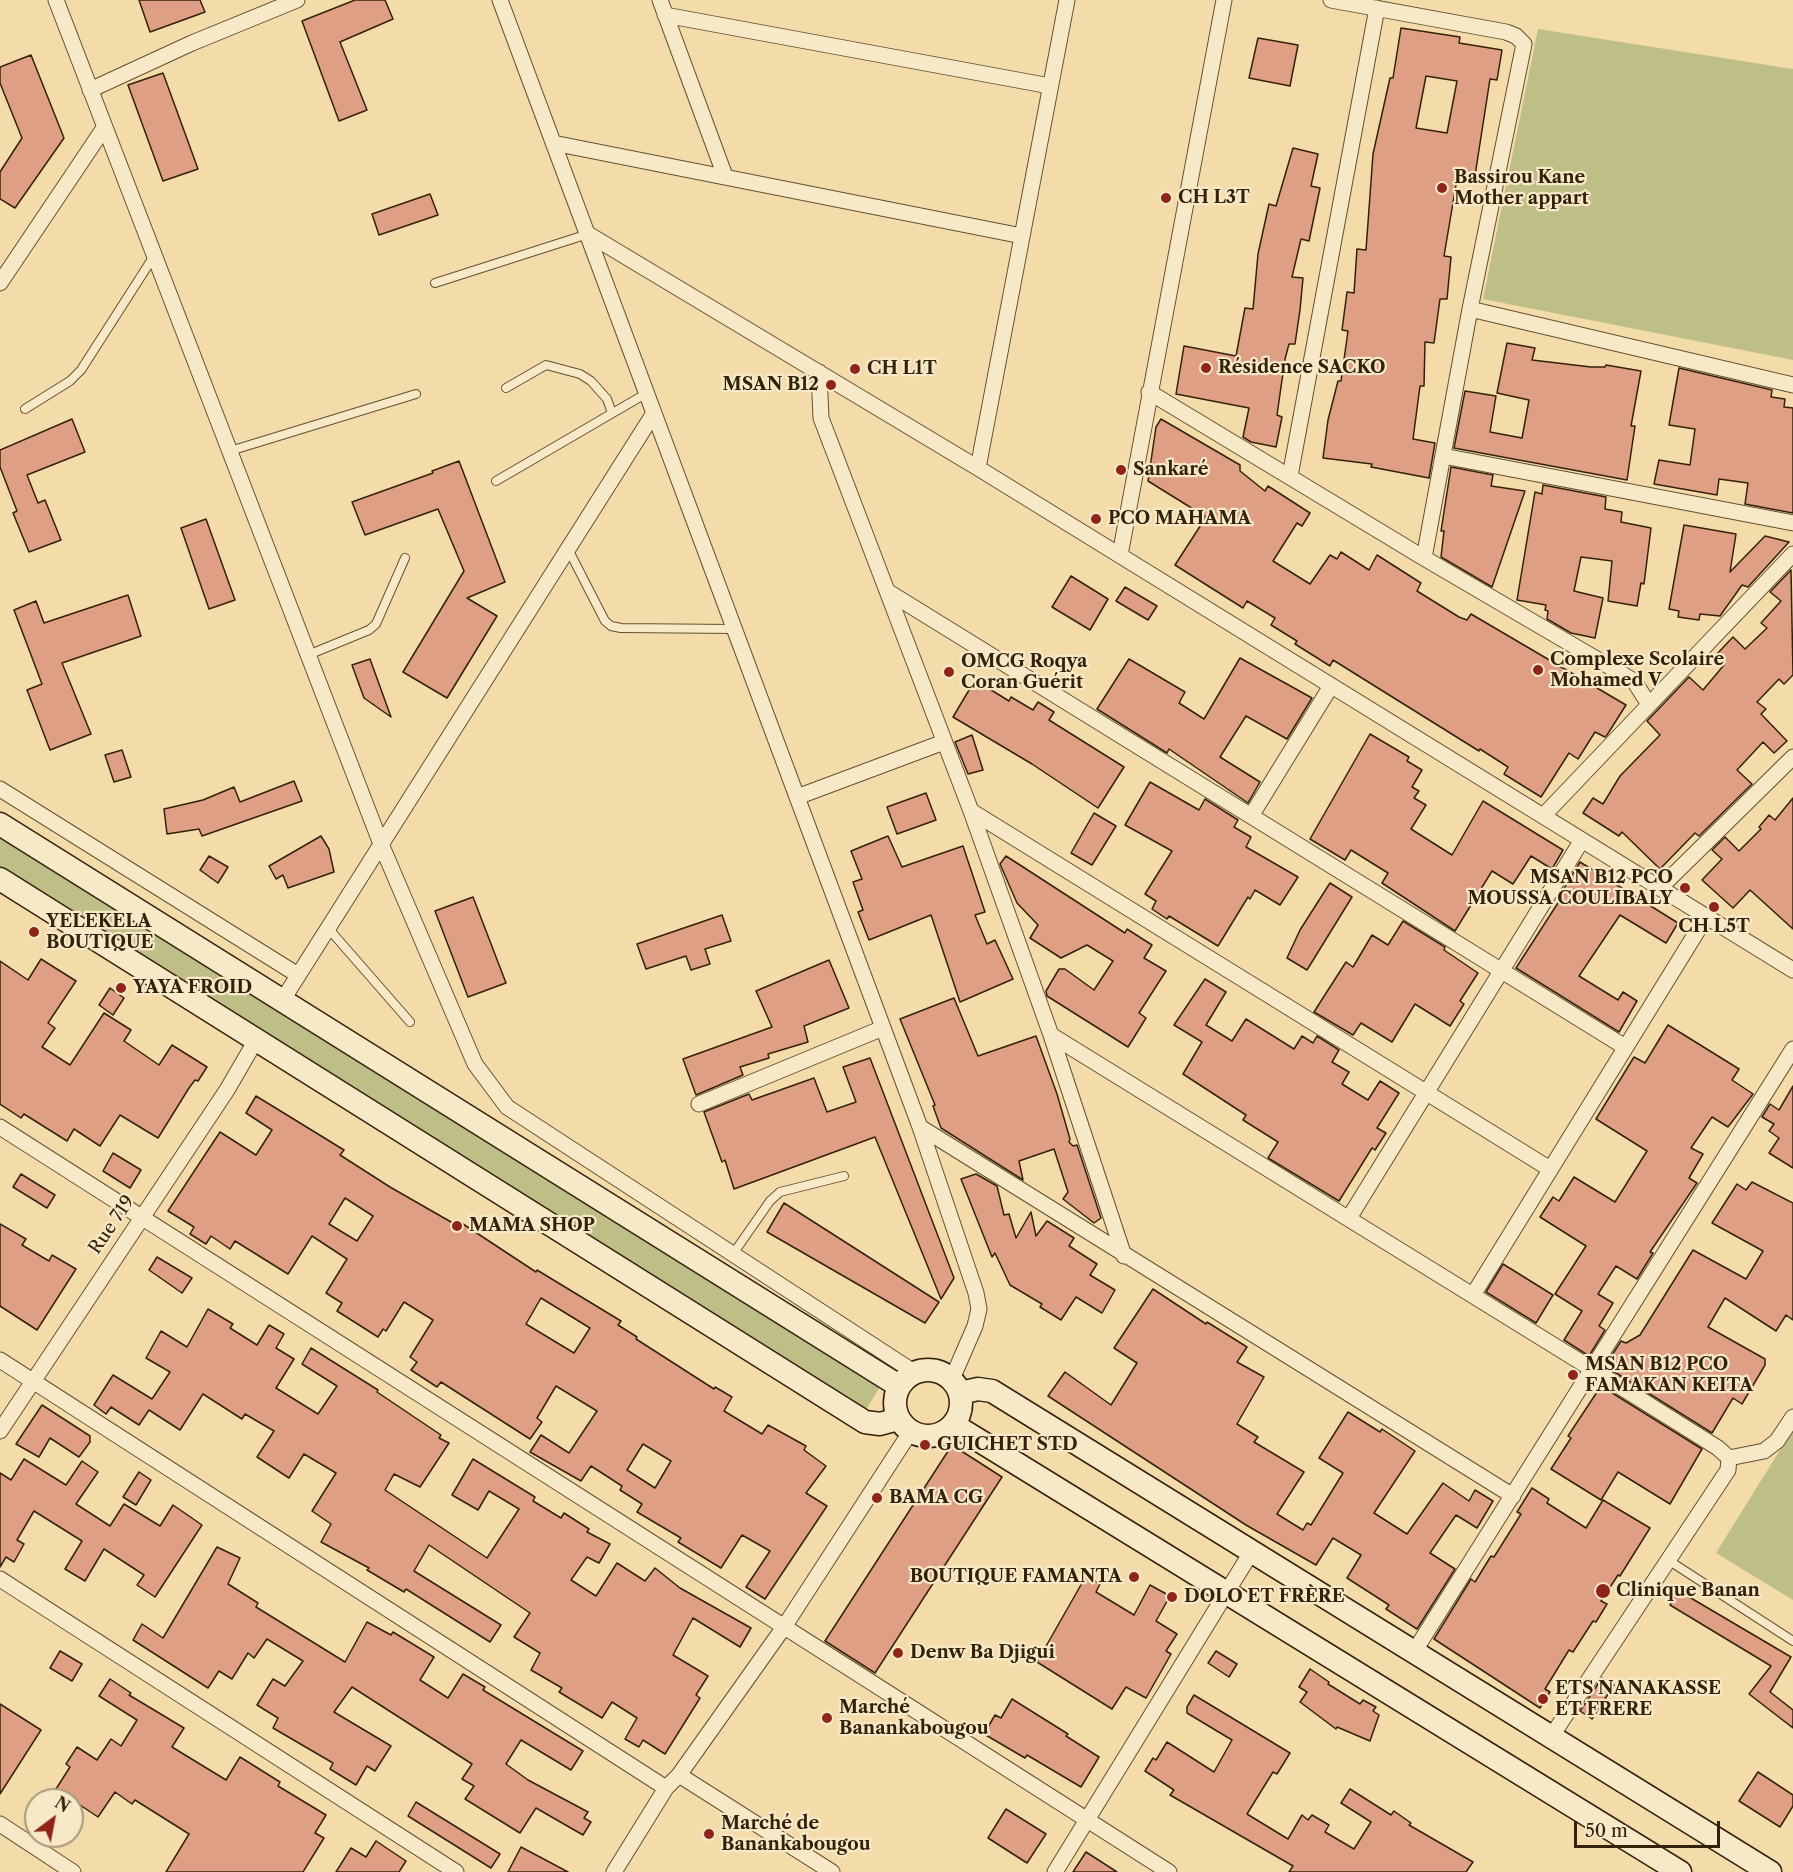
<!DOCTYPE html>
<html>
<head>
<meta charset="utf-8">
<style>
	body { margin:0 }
	#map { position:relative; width:1793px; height:1872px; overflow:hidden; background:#f3dcaa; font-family:"Libre Caslon Text",serif }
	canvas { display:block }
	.north { position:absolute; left:24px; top:1788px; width:60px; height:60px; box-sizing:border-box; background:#f7e8c8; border:2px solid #a9987c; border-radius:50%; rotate:32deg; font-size:16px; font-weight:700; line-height:24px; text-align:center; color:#342109 }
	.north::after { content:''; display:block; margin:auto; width:21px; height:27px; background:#8f2418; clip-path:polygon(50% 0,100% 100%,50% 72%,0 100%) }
	.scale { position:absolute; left:1574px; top:1821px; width:146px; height:27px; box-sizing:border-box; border:3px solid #342109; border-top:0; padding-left:8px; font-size:18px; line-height:21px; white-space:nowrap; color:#342109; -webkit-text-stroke:4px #f7e8c8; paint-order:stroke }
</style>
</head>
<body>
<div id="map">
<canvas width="1793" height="1872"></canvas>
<div class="north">N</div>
<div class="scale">50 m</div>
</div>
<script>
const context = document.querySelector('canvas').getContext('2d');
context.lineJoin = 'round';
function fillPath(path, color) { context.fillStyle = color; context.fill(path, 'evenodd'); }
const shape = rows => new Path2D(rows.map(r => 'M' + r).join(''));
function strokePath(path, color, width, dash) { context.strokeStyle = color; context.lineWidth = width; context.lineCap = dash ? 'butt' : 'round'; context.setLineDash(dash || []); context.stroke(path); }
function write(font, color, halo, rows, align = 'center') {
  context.font = font + ' "Libre Caslon Text",serif'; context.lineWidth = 4.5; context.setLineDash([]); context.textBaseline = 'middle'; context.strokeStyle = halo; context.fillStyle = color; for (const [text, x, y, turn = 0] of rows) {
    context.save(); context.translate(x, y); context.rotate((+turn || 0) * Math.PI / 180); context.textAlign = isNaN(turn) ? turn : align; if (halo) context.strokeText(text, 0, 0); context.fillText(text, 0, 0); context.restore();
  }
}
fillPath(shape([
	[1538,29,1793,69,1793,360,1483,299],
	[0,833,881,1385,864,1413,0,870],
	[1793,1429,1793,1600,1716,1553]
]), '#bebf86');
const building = shape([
	[139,0,200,0,205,12,150,32,139,0],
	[355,0,385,0,393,19,340,42,367,110,339,121,302,21,355,0],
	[1401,28,1460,37,1459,43,1502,50,1497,80,1490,79,1474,182,1457,179,1444,256,1451,257,1447,299,1440,299,1434,343,1425,342,1424,386,1420,386,1413,439,1435,443,1429,478,1371,467,1372,464,1323,458,1328,420,1338,381,1341,381,1348,331,1342,330,1347,292,1354,293,1357,249,1366,250,1373,154,1390,78,1393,78,1401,28],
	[1426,76,1457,81,1447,133,1416,128,1426,76],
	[1258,38,1298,45,1290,86,1249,78,1258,38],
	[31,55,64,138,15,208,0,199,0,172,22,138,0,83,0,67,31,55],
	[163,73,198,169,163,181,128,85,163,73],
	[1293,148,1318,154,1311,186,1320,188,1309,241,1301,239,1292,277,1303,278,1300,310,1295,344,1289,344,1285,359,1277,415,1282,417,1276,447,1251,442,1243,437,1249,408,1176,394,1184,346,1236,356,1245,308,1253,309,1258,254,1269,204,1276,206,1293,148],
	[430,194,438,215,379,235,372,214,430,194],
	[1507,343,1535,348,1532,360,1591,367,1605,367,1606,365,1641,371,1631,426,1635,426,1627,480,1454,448,1465,391,1496,396,1490,432,1522,438,1529,400,1497,393,1507,343],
	[1679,368,1772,390,1771,397,1785,399,1784,407,1793,408,1793,513,1745,504,1748,483,1719,479,1717,495,1654,484,1659,460,1690,465,1695,429,1669,425,1679,368],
	[72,419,85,452,27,475,38,503,45,500,61,540,29,552,13,513,17,511,0,467,0,450,72,419],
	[1161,419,1240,465,1240,471,1265,491,1268,486,1310,513,1302,526,1297,523,1273,561,1310,584,1330,555,1337,559,1341,552,1369,570,1377,555,1421,583,1417,591,1459,617,1467,620,1471,614,1626,705,1607,735,1605,737,1595,732,1578,759,1569,753,1541,797,1504,774,1508,767,1480,749,1479,751,1333,660,1330,666,1295,644,1297,641,1271,625,1275,618,1247,601,1243,608,1175,565,1206,517,1148,481,1156,427,1161,419],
	[459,461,505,582,467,598,497,616,447,698,403,672,464,571,438,509,365,535,352,502,433,473,432,471,459,461],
	[1451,467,1493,475,1491,486,1525,491,1492,587,1441,557,1444,531,1441,531,1451,467],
	[1543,485,1606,497,1605,509,1622,512,1621,522,1651,528,1644,584,1641,583,1637,606,1608,601,1612,561,1581,557,1574,591,1603,598,1595,638,1571,633,1547,619,1548,611,1545,610,1546,605,1517,600,1535,492,1542,494,1543,485],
	[206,519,235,600,209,609,181,528,206,519],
	[1684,525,1736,534,1730,572,1765,536,1789,542,1748,587,1742,585,1720,616,1700,614,1699,620,1678,617,1679,611,1669,609,1684,525],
	[1791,570,1793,675,1784,684,1779,679,1757,702,1766,709,1761,714,1787,741,1774,753,1763,742,1737,770,1752,784,1699,836,1695,833,1660,869,1622,832,1619,836,1583,813,1593,798,1603,804,1620,776,1660,735,1647,721,1689,677,1703,690,1724,665,1715,656,1733,637,1745,649,1767,628,1761,623,1781,601,1770,592,1791,570],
	[1071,576,1108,599,1090,630,1052,607,1071,576],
	[1125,587,1157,606,1148,620,1116,601,1125,587],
	[128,595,141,636,62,663,91,734,50,750,27,690,42,684,14,610,36,601,44,623,128,595],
	[1240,658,1312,698,1287,739,1246,716,1220,757,1260,782,1248,803,1169,749,1167,753,1097,709,1129,659,1185,692,1179,703,1204,719,1240,658],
	[370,659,391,717,364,698,352,665,370,659],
	[975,680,1009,701,1011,697,1033,710,1038,702,1054,712,1049,720,1124,767,1098,808,1032,764,953,717,975,680],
	[1370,734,1409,757,1407,761,1422,770,1412,787,1419,791,1414,798,1426,805,1411,829,1452,855,1483,801,1563,850,1552,869,1531,856,1513,884,1492,871,1455,931,1382,883,1388,873,1351,850,1345,860,1310,839,1370,734],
	[972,735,983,770,968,774,955,742,972,735],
	[122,750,131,777,114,782,105,755,122,750],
	[294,781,302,801,202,836,199,829,167,834,164,809,203,800,234,787,240,802,294,781],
	[1150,782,1199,810,1205,799,1238,820,1234,827,1251,837,1246,847,1298,877,1280,905,1255,890,1250,899,1248,897,1218,946,1169,916,1167,919,1152,909,1156,901,1145,894,1172,851,1125,825,1150,782],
	[926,793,936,820,897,834,887,807,926,793],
	[1793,798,1793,929,1750,890,1733,908,1702,880,1722,859,1712,850,1725,837,1739,851,1761,829,1759,827,1769,815,1775,820,1793,798],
	[1094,813,1116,826,1092,865,1071,853,1094,813],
	[321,836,329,849,334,872,288,888,283,875,276,879,269,866,321,836],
	[888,836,902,867,963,846,985,912,975,915,987,944,995,940,1013,979,960,1002,931,915,869,940,858,912,863,910,853,882,862,879,851,851,888,836],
	[209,856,228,867,218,883,200,870,209,856],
	[1006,856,1125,933,1127,929,1152,945,1144,958,1166,971,1139,1013,1146,1018,1128,1047,1047,996,1046,991,1059,969,1065,969,1094,990,1113,961,1087,945,1061,958,1030,938,1038,925,1017,903,1000,864,1006,856],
	[1580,862,1678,923,1666,943,1620,915,1579,976,1618,1000,1623,992,1637,1001,1619,1032,1516,968,1565,892,1563,890,1580,862],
	[1330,883,1352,897,1307,970,1287,958,1300,930,1330,883],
	[473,897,506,983,468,997,435,911,473,897],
	[722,915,731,941,705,949,710,964,691,970,686,956,646,969,637,944,722,915],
	[1403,921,1445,947,1444,950,1478,973,1460,1001,1464,1004,1450,1026,1415,1004,1392,1042,1361,1023,1353,1035,1314,1012,1346,962,1353,967,1372,935,1388,945,1403,921],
	[41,959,76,981,48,1023,55,1028,42,1047,70,1065,104,1013,131,1030,124,1041,159,1065,172,1045,207,1067,198,1081,195,1080,189,1088,158,1138,120,1115,100,1146,74,1129,67,1141,24,1114,21,1118,0,1104,0,961,28,980,41,959],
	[829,960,849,1008,804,1026,808,1042,768,1054,769,1058,740,1067,743,1075,696,1095,683,1059,772,1027,756,991,829,960],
	[1205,979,1226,992,1206,1025,1232,1041,1246,1019,1294,1049,1302,1036,1313,1043,1317,1036,1339,1050,1332,1062,1349,1072,1342,1084,1368,1100,1380,1081,1399,1093,1377,1128,1386,1133,1375,1150,1372,1148,1339,1201,1268,1158,1278,1142,1243,1120,1246,1115,1183,1074,1202,1042,1174,1025,1205,979],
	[110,988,124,998,113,1015,99,1005,110,988],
	[954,998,978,1056,1036,1036,1057,1094,1070,1139,1069,1142,1073,1146,1077,1145,1101,1218,1094,1223,1063,1199,1068,1192,1054,1149,1019,1161,1023,1180,941,1128,933,1106,935,1105,900,1019,954,998],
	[1668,1025,1739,1069,1732,1080,1753,1094,1728,1127,1712,1117,1691,1148,1703,1154,1689,1178,1697,1183,1650,1252,1653,1253,1637,1279,1616,1266,1598,1294,1613,1303,1599,1326,1605,1330,1589,1356,1564,1340,1582,1311,1555,1294,1586,1246,1540,1217,1553,1197,1559,1201,1574,1177,1615,1202,1647,1151,1596,1119,1634,1057,1645,1063,1668,1025],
	[870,1058,954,1278,941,1299,875,1137,734,1189,725,1160,722,1162,704,1112,749,1094,752,1100,814,1078,827,1112,856,1102,843,1067,870,1058],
	[1793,1086,1793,1168,1769,1153,1779,1138,1769,1131,1774,1124,1762,1117,1770,1104,1779,1110,1793,1086],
	[256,1096,344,1150,340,1155,390,1187,458,1226,460,1222,536,1272,537,1270,621,1321,618,1325,637,1337,636,1339,714,1389,715,1387,732,1397,724,1411,762,1434,768,1425,806,1446,804,1450,826,1466,806,1493,827,1506,765,1599,746,1587,770,1551,742,1535,721,1568,678,1542,681,1538,637,1512,642,1504,620,1490,622,1486,591,1466,581,1481,530,1452,541,1435,569,1453,597,1411,556,1386,537,1418,542,1422,530,1439,441,1382,437,1387,411,1370,417,1362,410,1357,433,1320,404,1302,386,1331,383,1329,378,1337,337,1311,342,1303,326,1293,347,1259,312,1236,288,1274,235,1241,230,1249,211,1236,206,1244,190,1234,194,1227,168,1211,220,1132,256,1155,272,1130,246,1113,256,1096],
	[345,1198,373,1216,357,1241,329,1224,345,1198],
	[541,1298,590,1328,574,1353,526,1324,541,1298],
	[643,1444,671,1461,655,1488,627,1470,643,1444],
	[113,1153,141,1170,130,1188,103,1171,113,1153],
	[21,1174,55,1195,47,1208,13,1187,21,1174],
	[976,1174,997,1186,1004,1215,1009,1214,1016,1238,1031,1212,1036,1236,1047,1221,1074,1238,1069,1246,1097,1264,1090,1275,1115,1290,1102,1313,1076,1297,1061,1320,1040,1307,1042,1304,1010,1285,995,1253,992,1257,961,1179,976,1174],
	[1752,1182,1793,1203,1793,1320,1786,1315,1776,1331,1725,1298,1708,1327,1765,1359,1765,1365,1742,1404,1733,1398,1712,1433,1605,1366,1621,1341,1626,1343,1640,1335,1693,1250,1746,1279,1763,1251,1712,1223,1737,1184,1746,1190,1752,1182],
	[784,1203,939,1302,925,1323,767,1232,784,1203],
	[0,1224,26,1239,22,1245,49,1261,52,1255,76,1269,37,1330,0,1306,0,1224],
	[157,1257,192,1278,182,1293,149,1270,157,1257],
	[1503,1264,1553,1295,1536,1323,1486,1292,1503,1264],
	[1153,1289,1206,1324,1207,1322,1247,1347,1237,1362,1264,1377,1237,1424,1258,1437,1254,1442,1304,1472,1277,1514,1303,1530,1307,1523,1311,1525,1343,1473,1319,1458,1348,1412,1380,1432,1382,1429,1415,1451,1374,1513,1407,1534,1443,1483,1469,1501,1475,1490,1493,1501,1477,1528,1456,1515,1430,1553,1455,1569,1417,1629,1386,1609,1389,1605,1347,1578,1361,1555,1333,1538,1316,1565,1246,1525,1048,1396,1065,1372,1111,1405,1137,1363,1114,1348,1153,1289],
	[208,1309,233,1324,230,1328,257,1345,269,1325,284,1334,276,1348,294,1359,276,1388,318,1414,337,1386,302,1364,311,1348,378,1390,377,1392,441,1435,439,1438,449,1443,420,1487,394,1474,385,1490,487,1558,519,1509,489,1491,478,1510,452,1495,473,1459,535,1497,533,1501,561,1518,564,1513,589,1529,587,1532,610,1544,599,1563,587,1557,571,1580,596,1596,617,1563,645,1581,655,1568,680,1588,751,1628,740,1647,693,1618,673,1655,708,1676,696,1695,700,1698,665,1754,643,1740,639,1747,625,1739,637,1718,612,1702,602,1718,559,1692,562,1688,531,1670,540,1653,514,1637,530,1613,429,1545,414,1571,501,1625,490,1642,406,1589,404,1592,367,1570,369,1568,321,1542,331,1524,312,1511,336,1473,304,1454,289,1478,257,1457,274,1431,245,1414,242,1419,203,1394,180,1430,149,1410,139,1425,111,1407,106,1414,94,1405,113,1375,152,1399,170,1372,146,1358,161,1331,187,1347,208,1309],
	[1601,1386,1702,1449,1670,1504,1618,1472,1601,1500,1551,1469,1571,1438,1568,1436,1601,1386],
	[42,1405,90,1436,90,1442,79,1457,50,1438,39,1457,16,1444,42,1405],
	[952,1445,1002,1477,875,1673,825,1641,952,1445],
	[24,1459,66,1485,82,1461,98,1472,76,1504,110,1526,124,1504,160,1526,173,1505,202,1525,155,1597,137,1585,144,1575,104,1549,85,1581,65,1569,82,1541,34,1511,17,1540,24,1544,14,1562,6,1557,0,1567,0,1473,11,1480,24,1459],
	[139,1472,151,1480,136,1505,123,1497,139,1472],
	[1532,1488,1549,1499,1547,1503,1586,1528,1603,1500,1650,1528,1620,1576,1618,1575,1601,1601,1607,1604,1596,1622,1593,1621,1573,1652,1569,1650,1545,1689,1550,1692,1540,1708,1434,1639,1471,1579,1475,1582,1491,1556,1494,1557,1521,1514,1517,1512,1532,1488],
	[217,1547,240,1558,228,1584,258,1603,256,1607,345,1662,367,1622,391,1635,393,1632,434,1657,420,1680,448,1698,463,1674,485,1687,483,1690,583,1751,571,1770,521,1740,506,1764,528,1780,588,1812,584,1818,591,1822,583,1835,536,1808,520,1833,465,1799,474,1786,462,1779,472,1764,352,1687,334,1712,391,1746,375,1771,367,1766,356,1785,330,1769,333,1763,273,1728,278,1718,257,1705,273,1679,285,1686,303,1661,267,1639,254,1658,248,1653,232,1679,219,1671,208,1688,133,1640,142,1624,163,1638,217,1547],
	[1086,1576,1100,1584,1096,1592,1134,1615,1150,1585,1170,1596,1156,1621,1177,1634,1166,1651,1171,1654,1146,1698,1126,1687,1112,1709,1037,1662,1086,1576],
	[1679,1591,1791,1657,1770,1692,1793,1710,1793,1728,1749,1694,1771,1666,1670,1605,1679,1591],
	[60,1651,82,1664,72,1681,50,1668,60,1651],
	[1216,1651,1237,1664,1229,1677,1208,1663,1216,1651],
	[1310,1669,1329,1682,1328,1684,1360,1704,1363,1700,1376,1707,1373,1711,1379,1715,1370,1741,1337,1727,1336,1729,1300,1702,1307,1692,1299,1687,1310,1669],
	[1602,1678,1614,1685,1592,1719,1580,1711,1602,1678],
	[110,1679,131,1693,129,1695,184,1728,172,1747,226,1780,240,1757,280,1782,278,1786,326,1815,315,1833,324,1838,303,1872,166,1872,189,1834,135,1800,132,1804,115,1792,98,1817,56,1789,70,1767,66,1764,77,1747,97,1760,111,1739,121,1746,137,1720,99,1696,110,1679],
	[1194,1695,1290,1753,1277,1774,1273,1772,1247,1814,1288,1839,1302,1815,1308,1820,1312,1815,1329,1825,1325,1832,1354,1849,1371,1822,1341,1803,1350,1789,1391,1815,1394,1811,1411,1823,1409,1825,1473,1862,1466,1872,1289,1872,1293,1866,1170,1795,1174,1790,1145,1771,1153,1758,1156,1760,1167,1742,1214,1772,1232,1740,1187,1713,1187,1707,1194,1695],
	[1012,1699,1068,1734,1066,1736,1099,1757,1081,1787,1027,1755,1025,1758,984,1734,995,1715,1001,1718,1012,1699],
	[0,1704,41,1730,0,1794,0,1704],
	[1758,1772,1793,1795,1793,1806,1780,1827,1739,1801,1758,1772],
	[416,1802,500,1854,491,1868,408,1816,416,1802],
	[1006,1809,1046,1834,1027,1863,988,1838,1006,1809],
	[376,1841,406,1861,399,1872,336,1872,351,1848,366,1857,376,1841],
	[521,1847,568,1872,508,1872,521,1847],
	[1086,1852,1117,1872,1073,1872,1086,1852]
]);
fillPath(building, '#df9f84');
strokePath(building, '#342109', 1.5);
const lane = shape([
	[435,283,588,234],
	[506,388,546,365,580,374,591,381,607,399,612,413],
	[25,409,70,381,81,370,154,256],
	[230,451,416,394],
	[496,481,647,393],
	[568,549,605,621,611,626,621,628,734,629],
	[308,655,369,630,376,624,405,558],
	[328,928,410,1022],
	[733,1254,770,1201,780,1192,844,1176],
	[1668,1560,1793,1641]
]);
const street = shape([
	[56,0,381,844,475,1064,507,1107,914,1372],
	[500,0,920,1127,976,1293,979,1309,975,1326,952,1379],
	[660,0,725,176],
	[1331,0,1506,32,1516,36,1524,44,1470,309,1424,558],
	[665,15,1050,86],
	[90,90,192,43,297,0],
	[553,143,1022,236],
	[588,234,978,468,1793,970],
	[0,283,104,128],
	[1470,309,1793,385],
	[819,372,821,418,971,811,1051,1035,1124,1256],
	[1149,392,1424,558,1634,681,1648,703],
	[1443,456,1793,523],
	[978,468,1067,0],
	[1290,476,1377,8],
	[1120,555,1224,0],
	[890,593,1625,1047],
	[0,789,298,975],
	[797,797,944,742],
	[971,811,1550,1169],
	[1251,816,1331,686],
	[1543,816,1793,554],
	[1660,888,1793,757],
	[282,1001,654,413],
	[1051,1035,1592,1369,1718,1448,1729,1458,1728,1470,1551,1737],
	[699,1104,883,1028],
	[0,1127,1169,1872],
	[920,1127,1513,1496],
	[1349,1218,1582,840],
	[1473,1295,1706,917],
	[0,1360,666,1788],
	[0,1431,227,1090,256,1040],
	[1729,1458,1764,1451,1777,1441,1793,1417],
	[0,1579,456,1872],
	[1414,1652,1793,1049],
	[679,1775,832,1872],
	[0,1824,73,1872],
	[614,1872,666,1788,679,1775,784,1627,911,1431],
	[1055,1872,1252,1551]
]);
const secondary = shape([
	[0,824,899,1386],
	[0,879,865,1422,880,1424,898,1419],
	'895 1403a33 33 0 1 1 66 0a33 33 0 1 1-66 0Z',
	[960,1393,978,1389,992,1391,1770,1872],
	[954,1425,1680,1872]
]);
strokePath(lane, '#645031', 10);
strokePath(street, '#645031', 17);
strokePath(secondary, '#342109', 25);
strokePath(lane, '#f7e8c8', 8);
strokePath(street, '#f7e8c8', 15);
strokePath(secondary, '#f7e8c8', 22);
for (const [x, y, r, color] of [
	[1442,188,6,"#8f2418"],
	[1166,198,6,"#8f2418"],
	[1206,368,6,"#8f2418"],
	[855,369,6,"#8f2418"],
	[831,385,6,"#8f2418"],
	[1121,470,6,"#8f2418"],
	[1096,519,6,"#8f2418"],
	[1538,670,6,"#8f2418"],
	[949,672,6,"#8f2418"],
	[1685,888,6,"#8f2418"],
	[1714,907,6,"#8f2418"],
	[34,932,6,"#8f2418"],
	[121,988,6,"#8f2418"],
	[457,1226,6,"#8f2418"],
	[1573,1375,6,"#8f2418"],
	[925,1445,6,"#8f2418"],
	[877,1498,6,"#8f2418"],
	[1134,1577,6,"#8f2418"],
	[1603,1591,8,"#8f2418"],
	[1172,1597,6,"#8f2418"],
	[898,1653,6,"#8f2418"],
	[1543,1699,6,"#8f2418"],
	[827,1718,6,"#8f2418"],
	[709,1834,6,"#8f2418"]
]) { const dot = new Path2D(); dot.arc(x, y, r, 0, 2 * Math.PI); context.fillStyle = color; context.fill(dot); strokePath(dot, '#f7e8c8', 2); }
write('bold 18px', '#342109', '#f7e8c8', [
	["Bassirou Kane",1454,178],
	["Mother appart",1454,199],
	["CH L3T",1178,198],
	["Résidence SACKO",1218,368],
	["CH L1T",867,369],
	["MSAN B12",819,385,"right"],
	["Sankaré",1133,470],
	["PCO MAHAMA",1108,519],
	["Complexe Scolaire",1550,660],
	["Mohamed V",1550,681],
	["OMCG Roqya",961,662],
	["Coran Guérit",961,683],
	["MSAN B12 PCO",1673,878,"right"],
	["MOUSSA COULIBALY",1673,899,"right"],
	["YELEKELA",46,922],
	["BOUTIQUE",46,943],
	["CH L5T",1714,927,"center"],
	["YAYA FROID",133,988],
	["MAMA SHOP",469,1226],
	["MSAN B12 PCO",1585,1365],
	["FAMAKAN KEITA",1585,1386],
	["GUICHET STD",937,1445],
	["BAMA CG",889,1498],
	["BOUTIQUE FAMANTA",1122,1577,"right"],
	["Clinique Banan",1616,1591],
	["DOLO ET FRÈRE",1184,1597],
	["Denw Ba Djigui",910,1653],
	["ETS NANAKASSE",1555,1689],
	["ET FRERE",1555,1710],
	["Marché",839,1708],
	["Banankabougou",839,1729],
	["Marché de",721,1824],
	["Banankabougou",721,1845]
], 'left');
write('18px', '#342109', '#f7e8c8', [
	["Rue 719",112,1225,-56]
]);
</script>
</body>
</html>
